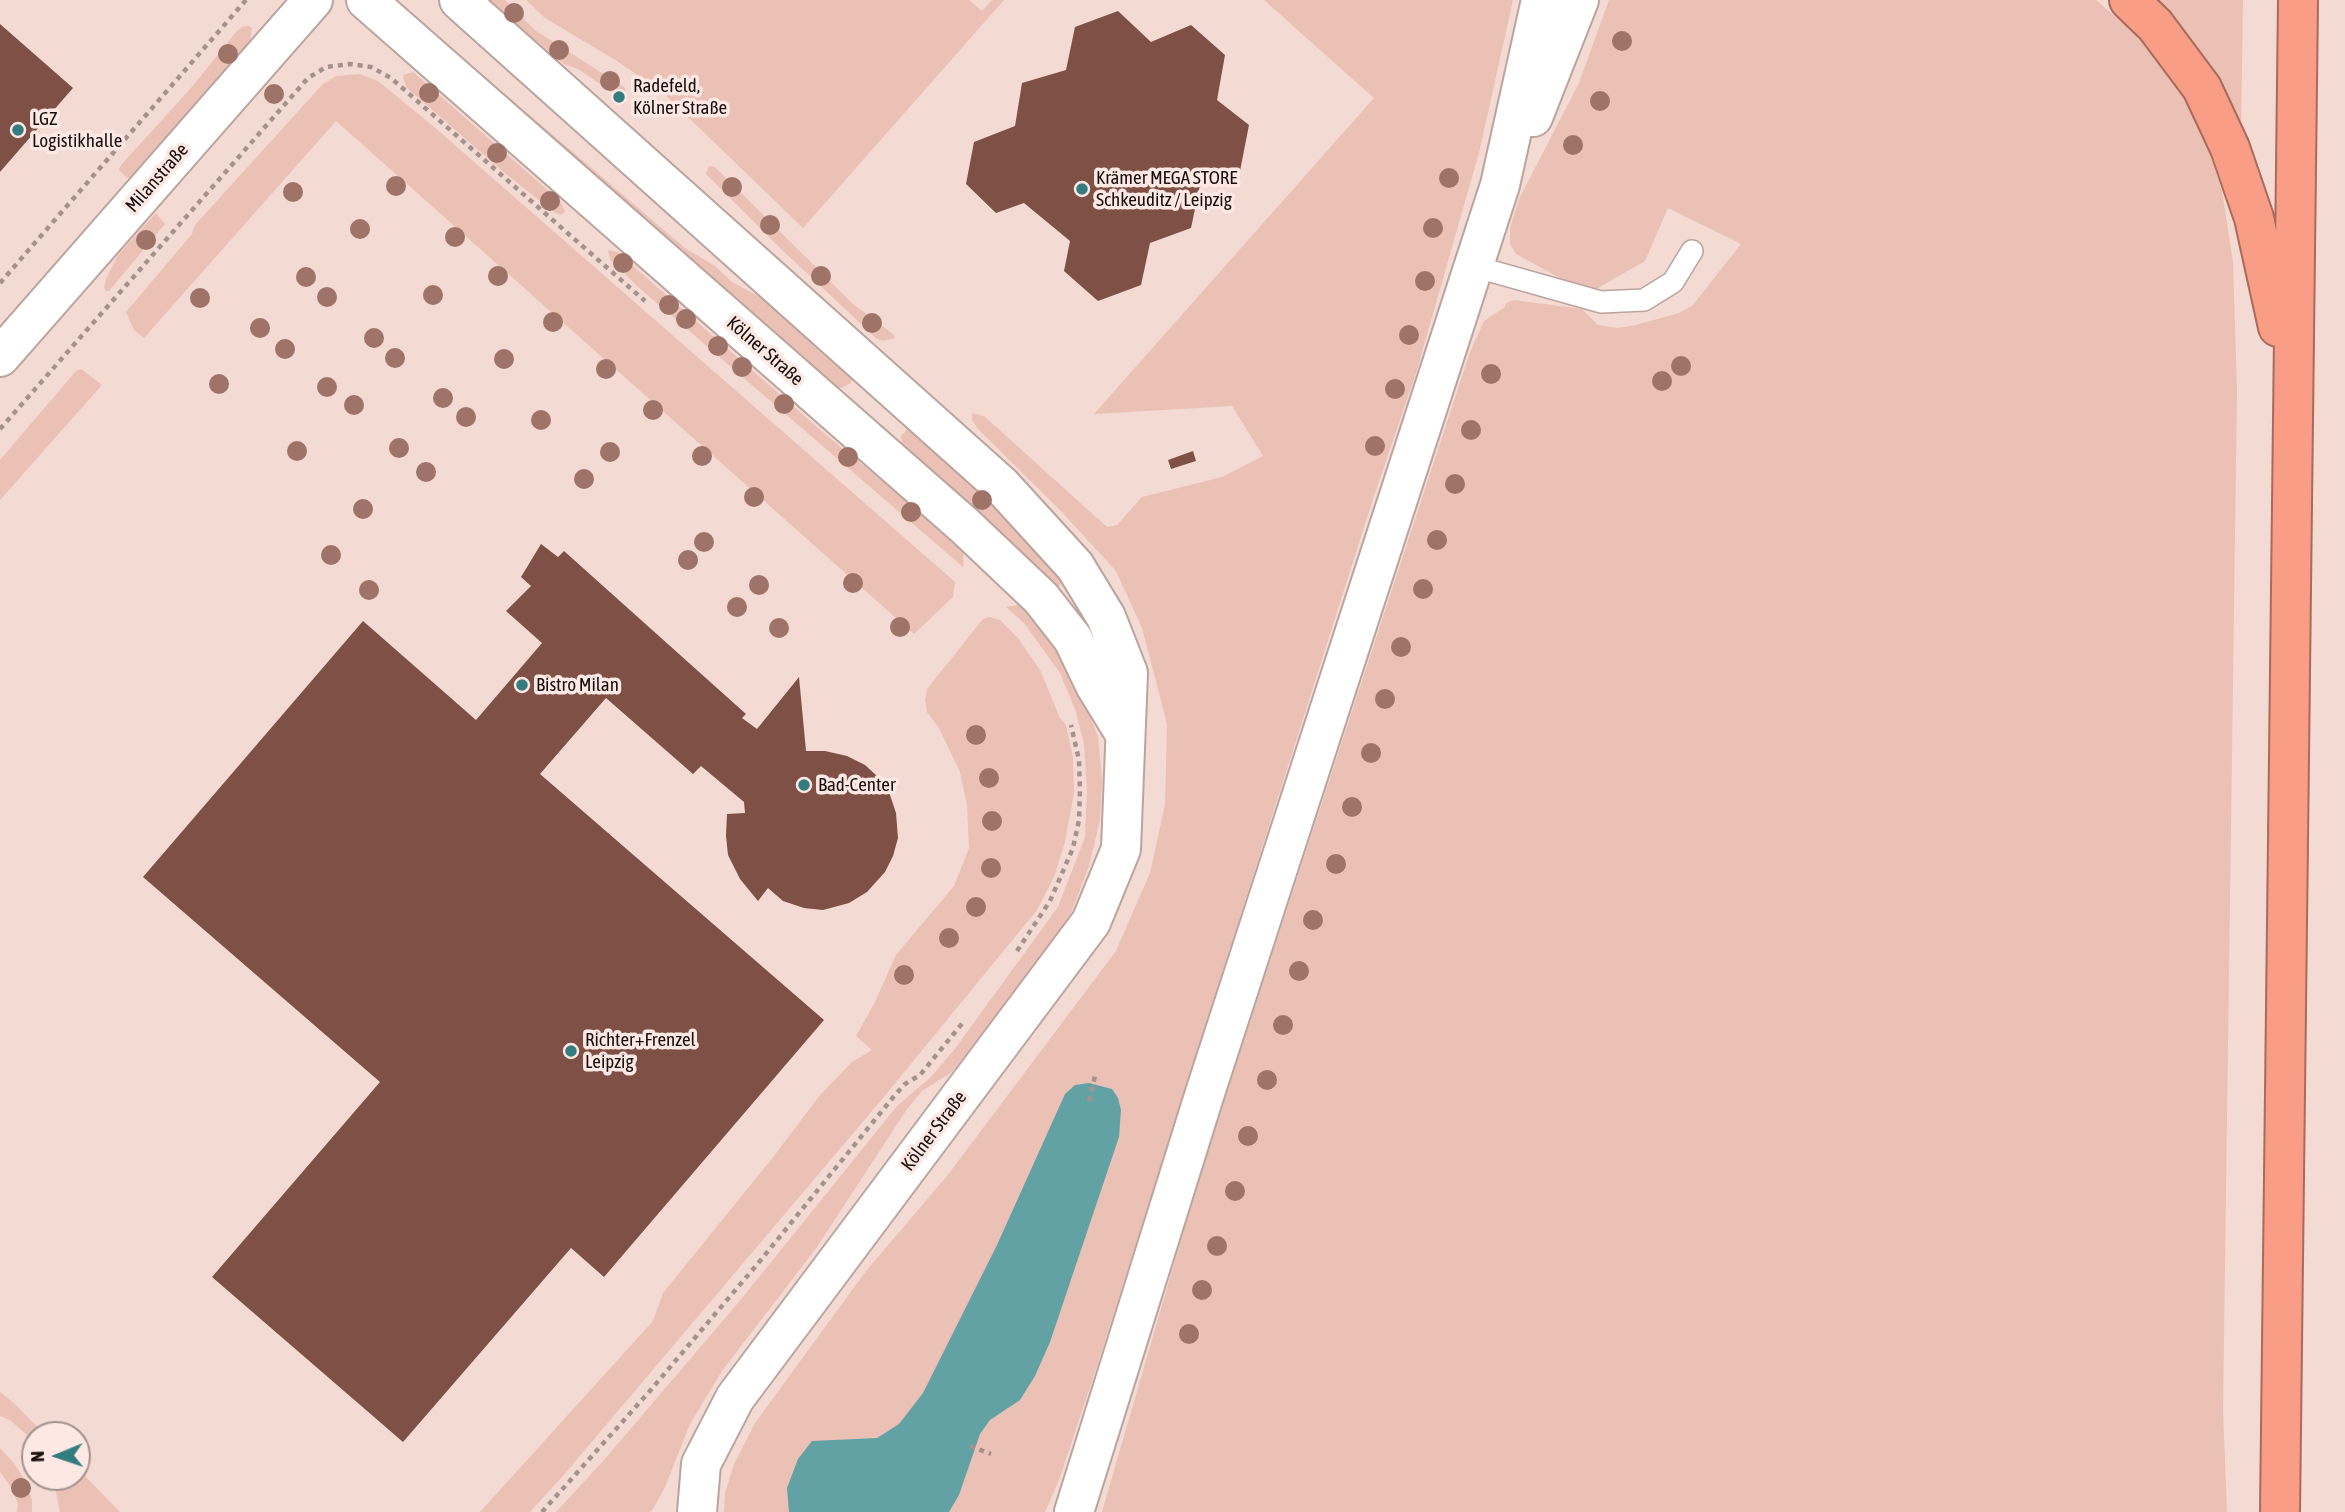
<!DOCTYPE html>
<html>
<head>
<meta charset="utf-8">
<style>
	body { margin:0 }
	#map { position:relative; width:2345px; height:1512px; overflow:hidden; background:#f3dad3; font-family:"Asap Condensed",sans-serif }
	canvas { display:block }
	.north { position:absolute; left:21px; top:1421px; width:70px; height:70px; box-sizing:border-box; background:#fde8e3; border:2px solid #a1918d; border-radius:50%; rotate:268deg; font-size:19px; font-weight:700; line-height:28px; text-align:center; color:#170f0d }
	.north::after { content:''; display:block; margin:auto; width:24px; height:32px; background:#337c80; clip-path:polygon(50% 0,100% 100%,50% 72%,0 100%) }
</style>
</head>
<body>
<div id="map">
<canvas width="2345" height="1512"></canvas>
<div class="north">N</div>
</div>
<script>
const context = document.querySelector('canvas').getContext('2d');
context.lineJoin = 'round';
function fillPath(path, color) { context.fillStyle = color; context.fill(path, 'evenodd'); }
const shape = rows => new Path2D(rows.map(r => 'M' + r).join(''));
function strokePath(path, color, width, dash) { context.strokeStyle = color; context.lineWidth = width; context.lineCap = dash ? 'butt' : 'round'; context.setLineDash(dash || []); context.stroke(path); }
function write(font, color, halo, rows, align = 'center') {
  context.font = font + ' "Asap Condensed",sans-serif'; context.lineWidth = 7; context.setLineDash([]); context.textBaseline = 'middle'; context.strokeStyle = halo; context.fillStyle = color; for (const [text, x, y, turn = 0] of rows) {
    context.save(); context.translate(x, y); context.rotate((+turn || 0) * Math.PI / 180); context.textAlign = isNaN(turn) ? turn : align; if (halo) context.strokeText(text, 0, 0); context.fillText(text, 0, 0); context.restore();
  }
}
fillPath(shape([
	[485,0,505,0,536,31,624,87,626,90,622,96,612,92,578,69,564,64],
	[526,0,969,0,982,11,992,0,1004,0,803,228,662,92,617,61,545,18],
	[1264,0,1513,0,1479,153,1416,373,1373,499,1097,1366,1059,1480,1045,1512,724,1512,725,1493,734,1464,755,1423,866,1271,947,1176,1116,951,1150,873,1165,805,1167,724,1142,628,1116,571,1060,510,978,429,972,420,972,413,984,416,1107,527,1117,525,1142,497,1222,477,1263,456,1232,406,1094,414,1374,98],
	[1609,0,2096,0,2139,37,2182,90,2207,143,2222,191,2233,262,2237,390,2223,1410,2227,1512,1102,1512,1200,1174,1470,352,1484,321,1505,307,1506,303,1514,300,1582,309,1598,325,1618,328,1636,325,1679,313,1692,306,1741,244,1668,208,1645,261,1596,289,1580,289,1516,254,1510,244,1510,228,1519,199,1579,83],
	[2157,0,2243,0,2241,131,2220,84,2191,40],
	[249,26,252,28,250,41,135,175,128,178,124,175,119,170,121,165,191,88,237,31,242,27],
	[436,35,685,248,715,266,732,282,765,300,787,316,853,377,851,383,841,388,833,386],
	[413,72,560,201,565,212,560,215,554,212,506,174,406,87,403,75],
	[359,74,378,81,433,126,955,582,953,597,914,634,336,121,144,338,134,330,126,312,192,234,195,225,322,85,336,76],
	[709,166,715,167,853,304,893,334,895,338,883,341,876,338,780,248,706,174],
	[156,213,165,224,109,291,106,291,104,287,107,277,118,255],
	[608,250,617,252,825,434,964,548,963,567,637,286,610,259],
	[81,369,102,385,0,500,0,460,76,371],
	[910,426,919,428,1063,577,1062,582,1058,587,1053,587,1042,571,904,452,901,436],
	[1024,604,1070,663,1098,737,1102,779,1100,820,1089,866,1070,916,1046,954,952,1072,922,1091,907,1109,817,1247,722,1371,690,1424,665,1487,653,1509,649,1512,556,1512,604,1460,743,1297,897,1106,931,1077,954,1050,1058,907,1085,837,1087,792,1084,744,1075,709,1060,673,1024,623,1006,607],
	[990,617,1000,620,1018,638,1040,670,1059,716,1066,725,1073,758,1074,793,1065,842,1054,877,1037,910,883,1098,562,1477,530,1512,480,1512,653,1321,663,1293,774,1156,820,1095,852,1062,872,1050,856,1036,874,1004,896,955,954,886,969,848,967,805,960,772,939,728,927,712,925,700,927,689,983,619],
	[0,1392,16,1405,45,1435,35,1435,35,1442,10,1420,0,1416],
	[0,1448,14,1463,26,1482,32,1500,32,1512,17,1512,18,1504,11,1487,0,1472],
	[77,1468,120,1512,60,1512,53,1477,77,1477]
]), '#ebc0b5');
fillPath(shape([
	[1089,1083,1112,1089,1118,1098,1121,1110,1119,1137,1050,1342,1035,1376,1020,1400,990,1420,980,1434,959,1495,949,1512,789,1512,787,1488,798,1459,812,1441,877,1438,899,1424,923,1393,997,1245,1065,1094,1075,1085]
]), '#62a2a5');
fillPath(shape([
	[1118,11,1151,42,1191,25,1225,55,1217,100,1249,125,1240,171,1200,185,1191,228,1150,243,1141,285,1098,301,1064,271,1070,241,1024,203,996,213,966,184,974,142,1015,126,1022,83,1066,70,1075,27],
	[0,24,73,88,0,172],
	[1193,451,1196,461,1171,469,1168,460],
	[541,544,558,557,564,551,746,714,742,718,757,729,799,677,806,751,825,751,847,756,865,765,877,776,890,795,896,813,898,838,893,856,885,872,867,892,849,903,823,910,804,908,783,901,768,888,758,901,740,879,728,855,726,836,727,814,745,813,744,802,701,766,693,774,606,698,540,774,824,1020,604,1277,571,1248,403,1442,212,1277,380,1082,143,877,363,621,476,720,542,643,506,611,531,586,521,577]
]), '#7f5045');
const lane = shape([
	[1473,266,1601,302,1644,300,1673,282,1692,251]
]);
const street = shape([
	[0,357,313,0]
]);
const secondary = shape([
	[366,0,965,526,1041,598,1073,639,1095,685,1125,734],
	[459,0,1002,486,1075,566,1106,617,1128,673,1121,849,1091,922,735,1398,701,1464,697,1512],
	[1533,117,1579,0],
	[1074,1512,1204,1096,1500,185,1541,0]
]);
const highway = shape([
	[2129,0,2155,25,2202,88,2230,148,2254,218,2278,327],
	[2280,1512,2298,0]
]);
strokePath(lane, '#bca49e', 24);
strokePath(street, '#bca49e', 42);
strokePath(secondary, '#bca49e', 42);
strokePath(highway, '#aa6b5c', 42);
strokePath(shape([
	[0,283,246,0],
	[0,429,308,78,326,67,350,64,371,67,391,78,645,301],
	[1017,951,1050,901,1073,848,1079,820,1080,790,1079,760,1071,725],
	[1089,1101,1095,1076],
	[970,1446,991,1454],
	[542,1512,649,1392,760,1261,895,1095,905,1084,920,1075,965,1020]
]), '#a5928d', 4.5, [5, 5]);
strokePath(lane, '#fff', 21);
strokePath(street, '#fff', 38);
strokePath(secondary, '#fff', 38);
strokePath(highway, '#f99d86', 38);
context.fillStyle = '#a07368';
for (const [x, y] of [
	[514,13],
	[1622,41],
	[559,50],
	[228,54],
	[610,81],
	[429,93],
	[274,94],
	[1600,101],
	[1573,145],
	[497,153],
	[1449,178],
	[396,186],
	[732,187],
	[293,192],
	[550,201],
	[770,225],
	[1433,228],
	[360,229],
	[455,237],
	[146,240],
	[623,263],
	[498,276],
	[821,276],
	[306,277],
	[1425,281],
	[433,295],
	[327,297],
	[200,298],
	[669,305],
	[686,319],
	[553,322],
	[872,323],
	[260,328],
	[1409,335],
	[374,338],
	[718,346],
	[285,349],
	[395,358],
	[504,359],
	[1681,366],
	[742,367],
	[606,369],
	[1491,374],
	[1662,381],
	[219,384],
	[327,387],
	[1395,389],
	[443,398],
	[784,404],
	[354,405],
	[653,410],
	[466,417],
	[541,420],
	[1471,430],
	[1375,446],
	[399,448],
	[297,451],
	[610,452],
	[702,456],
	[848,457],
	[426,472],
	[584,479],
	[1455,484],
	[754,497],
	[982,500],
	[363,509],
	[911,512],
	[1437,540],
	[704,542],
	[331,555],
	[688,560],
	[853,583],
	[759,585],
	[1423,589],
	[369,590],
	[737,607],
	[900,627],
	[779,628],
	[1401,647],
	[1385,699],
	[976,735],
	[1371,753],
	[989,778],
	[1352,807],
	[992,821],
	[1336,864],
	[991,868],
	[976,907],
	[1313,920],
	[949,938],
	[1299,971],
	[904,975],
	[1283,1025],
	[1267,1080],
	[1248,1136],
	[1235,1191],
	[1217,1246],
	[1202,1290],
	[1189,1334],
	[21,1488]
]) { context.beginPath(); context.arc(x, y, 10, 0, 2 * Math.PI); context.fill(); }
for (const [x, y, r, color] of [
	[619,97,7,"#337c80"],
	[18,130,7,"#337c80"],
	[1082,189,7,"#337c80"],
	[522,685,7,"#337c80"],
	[804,785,7,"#337c80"],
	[571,1051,7,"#337c80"]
]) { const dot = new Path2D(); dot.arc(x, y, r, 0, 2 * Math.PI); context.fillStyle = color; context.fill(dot); strokePath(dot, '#fde8e3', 2.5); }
write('19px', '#170f0d', '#fde8e3', [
	["Radefeld,",633,86],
	["Kölner Straße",633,108],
	["LGZ",32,119],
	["Logistikhalle",32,141],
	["Krämer MEGA STORE",1096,178],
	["Schkeuditz / Leipzig",1096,200],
	["Bistro Milan",536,685],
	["Bad-Center",818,785],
	["Richter+Frenzel",585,1040],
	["Leipzig",585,1062]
], 'left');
write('19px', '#170f0d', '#fde8e3', [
	["Milanstraße",157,178,-49],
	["Kölner Straße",765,351,41],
	["Kölner Straße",934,1131,-53]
]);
</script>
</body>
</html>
